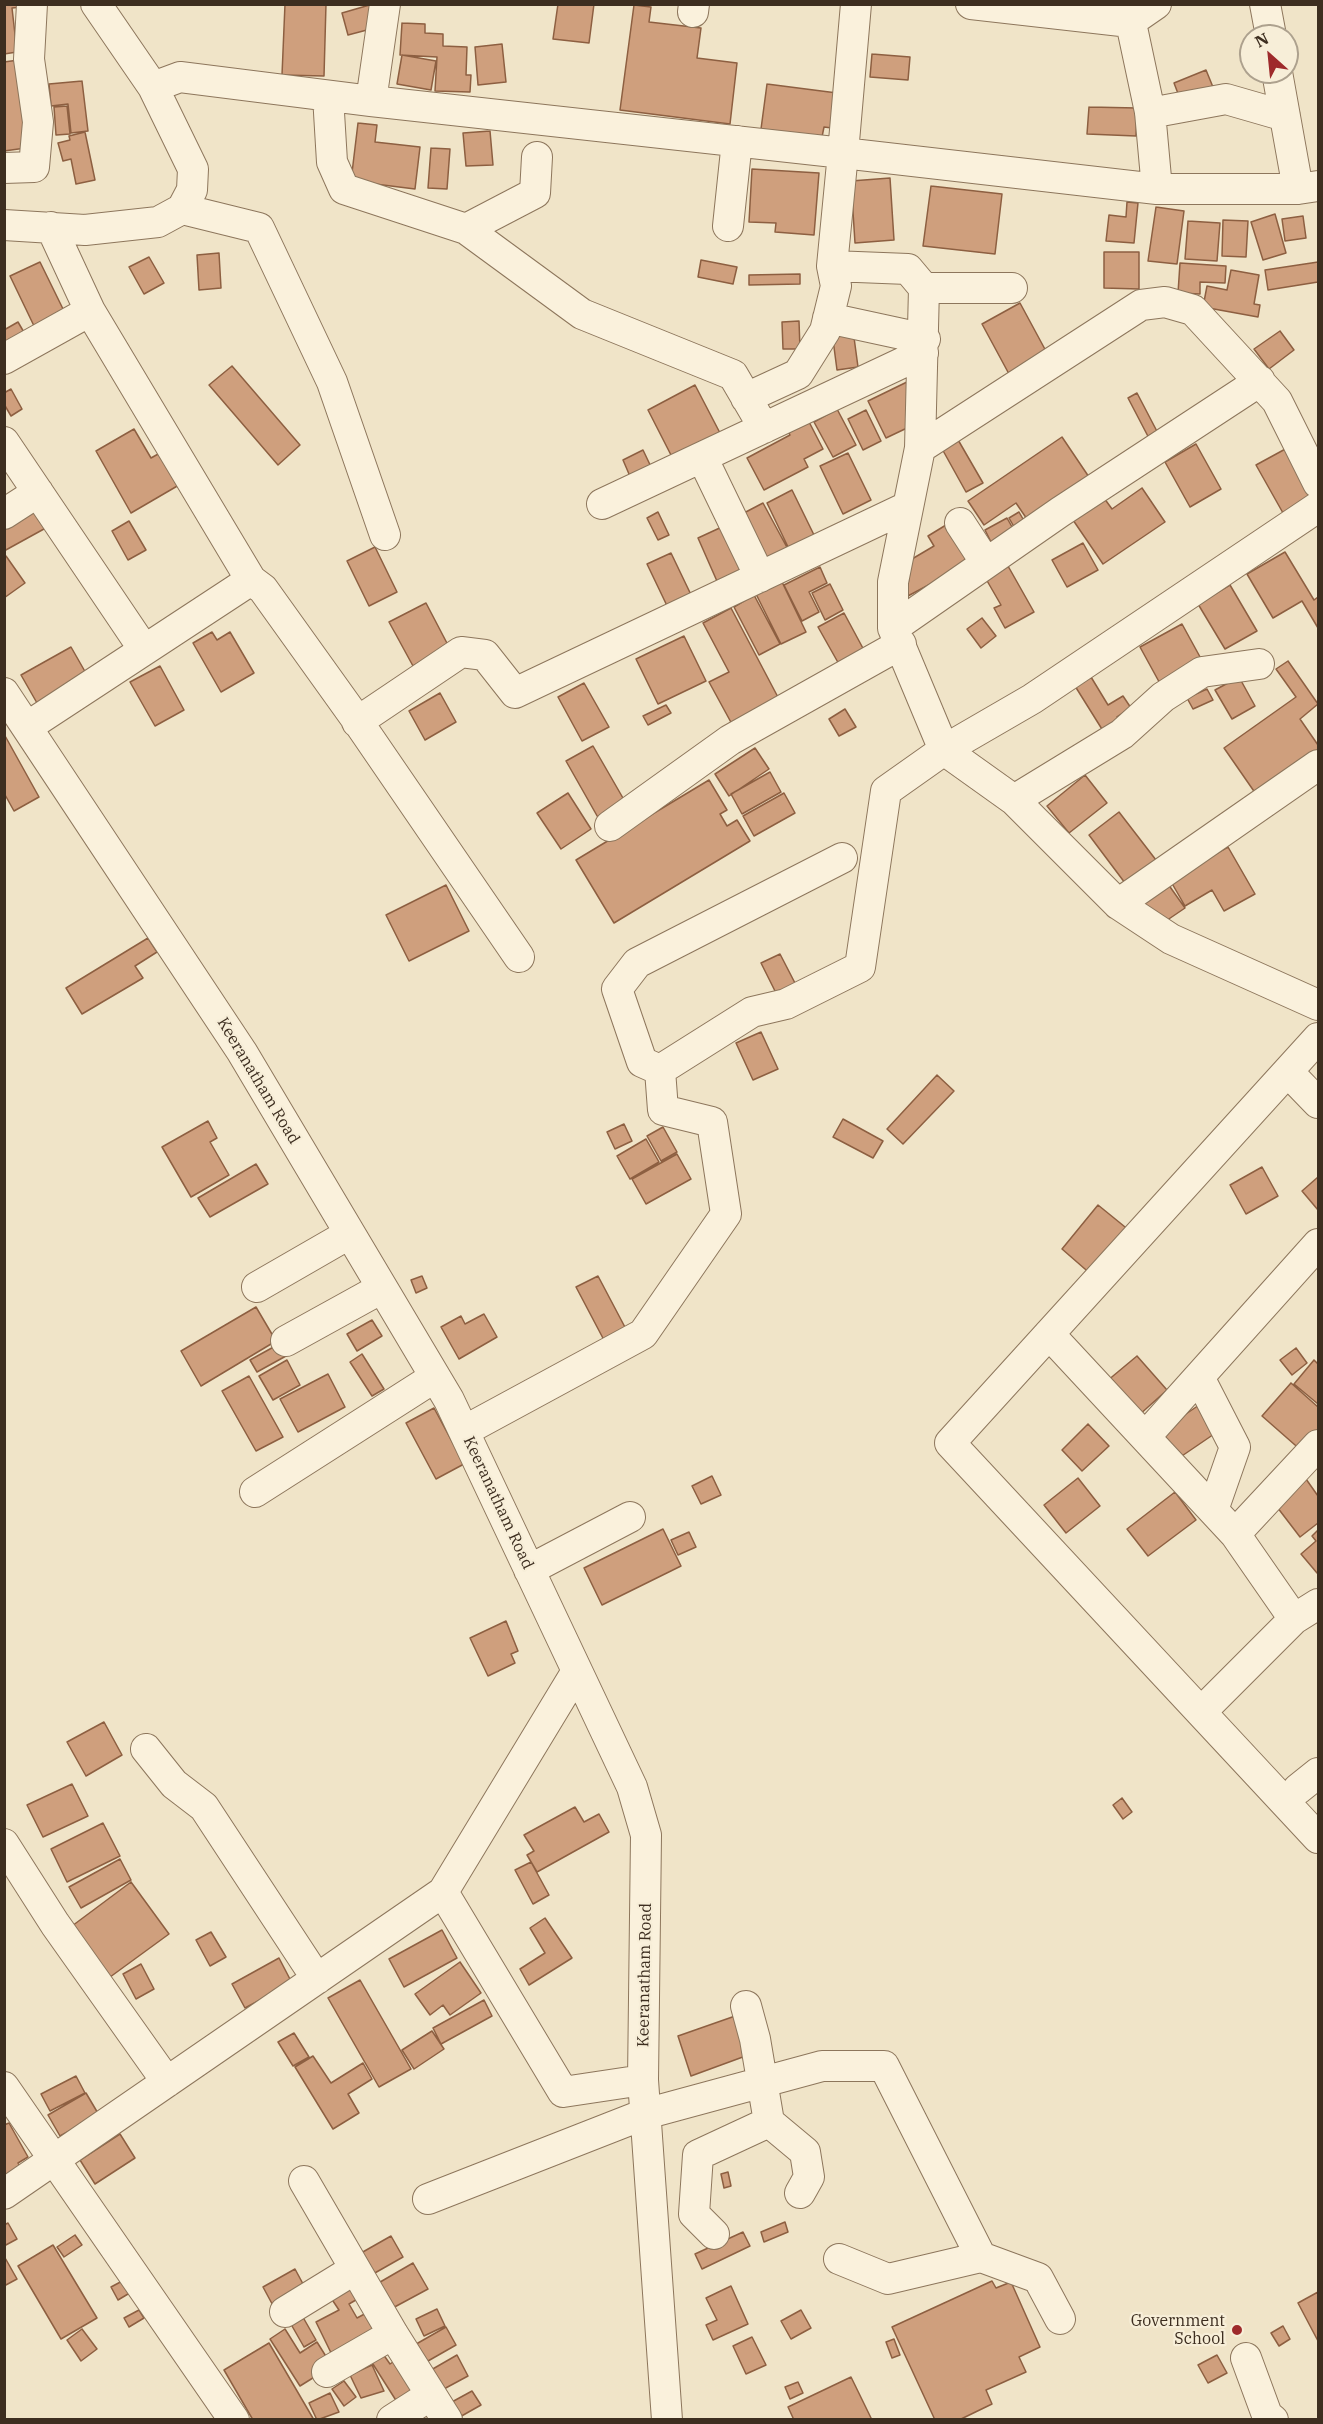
<!DOCTYPE html>
<html>
<head>
<meta charset="utf-8">
<style>
	body { margin:0 }
	#map { position:relative; width:1323px; height:2424px; overflow:hidden; background:#f0e4c8; font-family:"IBM Plex Serif",serif }
	canvas { display:block }
	.frame { position:absolute; inset:0; border:6px solid #3d2e20; pointer-events:none }
	.north { position:absolute; left:1239px; top:24px; width:60px; height:60px; box-sizing:border-box; background:#f7eed8; border:2px solid #ada18e; border-radius:50%; rotate:333deg; font-size:16px; font-weight:700; line-height:24px; text-align:center; color:#3d2e20 }
	.north::after { content:''; display:block; margin:auto; width:21px; height:27px; background:#9e2a2b; clip-path:polygon(50% 0,100% 100%,50% 72%,0 100%) }
</style>
</head>
<body>
<div id="map">
<canvas width="1323" height="2424"></canvas>
<div class="frame"></div>
<div class="north">N</div>
</div>
<script>
const context = document.querySelector('canvas').getContext('2d');
context.lineJoin = 'round';
function fillPath(path, color) { context.fillStyle = color; context.fill(path, 'evenodd'); }
const shape = rows => new Path2D(rows.map(r => 'M' + r).join(''));
function strokePath(path, color, width, dash) { context.strokeStyle = color; context.lineWidth = width; context.lineCap = dash ? 'butt' : 'round'; context.setLineDash(dash || []); context.stroke(path); }
function write(font, color, halo, rows, align = 'center') {
  context.font = font + ' "IBM Plex Serif",serif'; context.lineWidth = 4.5; context.setLineDash([]); context.textBaseline = 'middle'; context.strokeStyle = halo; context.fillStyle = color; for (const [text, x, y, turn = 0] of rows) {
    context.save(); context.translate(x, y); context.rotate((+turn || 0) * Math.PI / 180); context.textAlign = isNaN(turn) ? turn : align; if (halo) context.strokeText(text, 0, 0); context.fillText(text, 0, 0); context.restore();
  }
}
const building = shape([
	[4,4,21,4,22,7,12,8,17,52,4,54,4,4],
	[285,4,326,4,324,76,282,75,285,4],
	[373,4,382,26,348,35,342,13,373,4],
	[558,4,594,4,589,43,553,39,558,4],
	[634,5,651,7,649,22,701,28,697,58,737,63,730,124,620,110,634,5],
	[402,23,425,24,425,33,443,34,443,46,467,47,466,75,471,75,470,92,435,91,437,57,400,55,402,23],
	[502,44,506,82,478,85,475,47,502,44],
	[872,54,910,57,908,80,870,77,872,54],
	[402,55,436,61,431,90,397,84,402,55],
	[26,59,33,147,4,151,4,62,26,59],
	[1206,70,1215,92,1182,104,1174,83,1206,70],
	[82,81,88,131,71,133,68,104,51,106,49,84,82,81],
	[767,84,837,93,832,128,824,127,822,137,761,129,767,84],
	[67,106,70,134,56,135,54,107,67,106],
	[1089,107,1137,108,1136,136,1087,134,1089,107],
	[358,123,377,125,375,142,420,147,415,189,351,181,358,123],
	[490,131,493,165,466,166,463,133,490,131],
	[85,132,95,180,76,184,71,159,63,161,58,143,70,140,69,136,85,132],
	[431,148,450,149,447,189,428,188,431,148],
	[752,169,819,173,814,235,775,232,776,223,749,222,752,169],
	[890,178,894,240,855,243,851,181,890,178],
	[931,186,1002,194,995,254,923,246,931,186],
	[1127,202,1138,203,1134,243,1106,241,1109,215,1126,217,1127,202],
	[1156,207,1184,211,1177,264,1148,261,1156,207],
	[1275,214,1286,253,1263,260,1251,222,1275,214],
	[1303,216,1306,238,1285,241,1282,219,1303,216],
	[1223,220,1248,221,1246,257,1222,256,1223,220],
	[1188,221,1220,223,1217,261,1185,259,1188,221],
	[1104,252,1139,252,1139,289,1104,288,1104,252],
	[219,253,221,288,199,290,197,255,219,253],
	[149,257,164,283,144,294,129,267,149,257],
	[701,260,737,267,733,284,698,277,701,260],
	[40,262,65,313,35,328,10,276,40,262],
	[1318,262,1318,282,1268,290,1265,270,1318,262],
	[1180,263,1226,266,1225,283,1200,282,1200,294,1178,293,1180,263],
	[1231,270,1259,275,1254,304,1260,305,1258,317,1203,307,1207,286,1227,290,1231,270],
	[800,274,800,284,749,285,749,275,800,274],
	[1020,303,1047,353,1009,374,982,324,1020,303],
	[799,321,800,349,783,349,782,322,799,321],
	[18,322,25,334,4,346,4,330,18,322],
	[853,330,858,367,837,370,832,332,853,330],
	[1280,331,1294,350,1269,369,1254,349,1280,331],
	[232,366,300,445,278,465,209,385,232,366],
	[909,381,907,428,886,438,868,401,909,381],
	[695,385,720,433,672,457,648,410,695,385],
	[11,389,22,409,11,416,4,404,4,393,11,389],
	[1137,393,1161,439,1152,444,1128,398,1137,393],
	[837,409,856,445,833,457,814,422,837,409],
	[866,410,881,441,863,450,848,419,866,410],
	[806,416,823,449,804,459,808,467,764,490,747,458,790,435,786,427,806,416],
	[134,429,151,458,160,453,179,485,131,513,96,451,134,429],
	[1062,437,1091,480,1029,522,1016,503,984,525,968,501,1062,437],
	[957,438,983,483,966,492,941,447,957,438],
	[1196,444,1221,489,1190,507,1165,462,1196,444],
	[1289,447,1316,494,1283,513,1256,465,1289,447],
	[643,450,653,471,632,481,623,460,643,450],
	[848,453,871,500,843,514,820,466,848,453],
	[1142,488,1165,522,1103,564,1073,520,1104,498,1112,509,1142,488],
	[792,490,815,537,789,549,767,503,792,490],
	[763,503,790,553,768,564,742,514,763,503],
	[42,504,53,524,4,551,4,524,42,504],
	[658,512,669,535,658,540,647,518,658,512],
	[1019,512,1027,526,1017,532,1009,518,1019,512],
	[1007,518,1016,534,993,546,985,530,1007,518],
	[129,521,146,550,128,560,112,531,129,521],
	[946,525,970,563,906,597,912,559,934,546,928,536,946,525],
	[724,526,747,576,720,588,698,538,724,526],
	[1083,543,1098,570,1067,587,1052,560,1083,543],
	[375,547,397,592,369,606,347,561,375,547],
	[1285,552,1314,600,1318,597,1318,628,1302,601,1273,618,1247,574,1285,552],
	[671,553,694,601,670,612,647,564,671,553],
	[6,556,25,583,4,598,4,557,6,556],
	[1008,566,1034,612,1005,628,994,608,1001,605,986,579,1008,566],
	[820,567,827,583,809,592,819,612,802,621,784,585,820,567],
	[782,582,806,632,781,644,756,594,782,582],
	[830,584,843,610,825,620,812,593,830,584],
	[1230,585,1257,631,1225,649,1198,604,1230,585],
	[754,595,780,644,759,655,734,607,754,595],
	[426,603,449,647,413,666,389,622,426,603],
	[731,608,780,701,733,726,709,682,729,672,703,623,731,608],
	[844,613,865,652,840,666,818,627,844,613],
	[982,618,996,636,981,648,967,629,982,618],
	[1182,624,1205,666,1163,689,1140,647,1182,624],
	[212,632,217,640,230,632,254,673,221,692,193,643,212,632],
	[684,636,706,681,658,704,636,659,684,636],
	[71,647,91,682,41,710,21,675,71,647],
	[1288,661,1318,704,1300,719,1318,745,1318,755,1258,797,1224,748,1296,697,1276,669,1288,661],
	[160,666,184,710,155,726,130,682,160,666],
	[1091,677,1108,705,1123,696,1131,708,1117,717,1121,724,1105,734,1075,686,1091,677],
	[1239,677,1255,706,1232,719,1215,690,1239,677],
	[584,683,609,727,582,741,558,697,584,683],
	[1207,689,1213,700,1193,709,1187,698,1207,689],
	[440,693,456,722,425,740,409,711,440,693],
	[666,705,671,713,648,725,643,716,666,705],
	[845,709,856,727,839,736,829,719,845,709],
	[4,734,39,797,14,811,4,793,4,734],
	[593,746,627,805,600,821,566,761,593,746],
	[755,748,769,769,729,796,715,774,755,748],
	[770,772,781,792,742,814,731,794,770,772],
	[1085,775,1107,803,1069,833,1047,806,1085,775],
	[709,780,727,810,720,814,727,826,737,820,750,841,614,923,576,860,709,780],
	[568,793,591,829,561,849,537,813,568,793],
	[784,793,795,813,754,836,743,816,784,793],
	[1119,812,1156,860,1125,883,1089,835,1119,812],
	[1228,847,1255,894,1224,911,1212,890,1185,906,1170,880,1228,847],
	[1168,884,1185,908,1160,925,1143,901,1168,884],
	[446,885,469,931,409,961,386,915,446,885],
	[148,938,157,952,135,966,143,978,82,1014,66,988,148,938],
	[780,954,796,985,777,995,761,963,780,954],
	[761,1032,778,1069,753,1080,736,1043,761,1032],
	[937,1075,954,1091,903,1144,887,1129,937,1075],
	[843,1119,883,1141,873,1158,833,1137,843,1119],
	[208,1121,217,1138,210,1142,229,1175,191,1197,162,1147,208,1121],
	[624,1124,632,1141,615,1149,607,1132,624,1124],
	[663,1127,677,1152,661,1161,647,1136,663,1127],
	[646,1139,659,1162,630,1179,617,1156,646,1139],
	[677,1154,691,1179,646,1204,632,1179,677,1154],
	[256,1164,268,1184,210,1217,198,1198,256,1164],
	[1262,1167,1278,1196,1246,1214,1230,1185,1262,1167],
	[1318,1177,1318,1210,1302,1191,1318,1177],
	[1098,1205,1130,1231,1093,1276,1062,1249,1098,1205],
	[422,1276,427,1288,416,1293,411,1280,422,1276],
	[598,1276,627,1331,605,1342,576,1287,598,1276],
	[256,1307,276,1341,201,1386,181,1351,256,1307],
	[484,1314,497,1337,459,1359,441,1327,461,1316,465,1324,484,1314],
	[372,1320,382,1336,357,1351,347,1334,372,1320],
	[279,1344,286,1356,257,1372,250,1360,279,1344],
	[1296,1348,1307,1363,1292,1375,1280,1360,1296,1348],
	[362,1354,384,1389,372,1396,350,1362,362,1354],
	[1137,1356,1167,1390,1138,1416,1107,1381,1137,1356],
	[287,1360,300,1385,273,1400,259,1376,287,1360],
	[1314,1360,1318,1364,1318,1404,1294,1384,1314,1360],
	[328,1374,345,1407,298,1432,280,1399,328,1374],
	[249,1376,283,1437,256,1451,222,1391,249,1376],
	[1291,1383,1318,1407,1318,1434,1303,1452,1262,1416,1291,1383],
	[1202,1403,1220,1430,1176,1460,1158,1433,1202,1403],
	[434,1408,464,1464,436,1479,406,1423,434,1408],
	[1088,1424,1109,1446,1082,1471,1062,1450,1088,1424],
	[712,1476,721,1495,701,1504,692,1486,712,1476],
	[1078,1478,1100,1506,1066,1533,1044,1505,1078,1478],
	[1306,1479,1318,1496,1318,1523,1300,1537,1274,1503,1306,1479],
	[1175,1492,1196,1520,1148,1556,1127,1529,1175,1492],
	[663,1529,681,1566,602,1605,584,1568,663,1529],
	[1318,1530,1318,1572,1317,1573,1301,1554,1316,1541,1312,1536,1318,1530],
	[689,1532,696,1547,678,1555,671,1540,689,1532],
	[506,1621,518,1651,511,1654,515,1663,488,1676,470,1638,506,1621],
	[104,1722,122,1755,86,1776,67,1742,104,1722],
	[72,1784,88,1816,43,1837,27,1805,72,1784],
	[1122,1798,1132,1812,1123,1819,1113,1805,1122,1798],
	[575,1807,584,1822,599,1814,609,1832,537,1872,527,1855,534,1851,524,1835,575,1807],
	[103,1823,120,1856,67,1882,51,1849,103,1823],
	[120,1859,131,1880,81,1908,69,1887,120,1859],
	[531,1862,549,1895,533,1904,515,1870,531,1862],
	[131,1882,169,1934,106,1980,68,1929,131,1882],
	[545,1918,572,1958,529,1985,520,1969,545,1953,530,1928,545,1918],
	[442,1930,457,1958,404,1987,389,1959,442,1930],
	[211,1932,226,1957,210,1966,196,1940,211,1932],
	[279,1958,292,1983,245,2008,232,1984,279,1958],
	[460,1962,481,1993,450,2015,443,2005,430,2015,415,1994,460,1962],
	[141,1964,154,1989,136,1999,123,1974,141,1964],
	[360,1980,411,2069,379,2087,328,1998,360,1980],
	[484,2000,492,2016,441,2044,433,2028,484,2000],
	[738,2015,751,2054,691,2076,678,2036,738,2015],
	[432,2031,444,2049,414,2069,402,2050,432,2031],
	[294,2033,309,2057,293,2066,278,2042,294,2033],
	[313,2056,331,2083,363,2063,372,2079,348,2094,359,2113,333,2129,295,2067,313,2056],
	[76,2076,85,2093,50,2111,41,2094,76,2076],
	[86,2093,99,2115,60,2136,48,2115,86,2093],
	[9,2123,28,2157,18,2163,22,2171,8,2178,4,2172,4,2125,9,2123],
	[120,2134,135,2158,95,2184,80,2160,120,2134],
	[728,2172,731,2186,724,2188,721,2174,728,2172],
	[785,2222,788,2232,764,2242,761,2232,785,2222],
	[8,2223,17,2239,4,2246,4,2225,8,2223],
	[743,2232,750,2246,702,2269,695,2254,743,2232],
	[75,2235,82,2245,64,2257,57,2247,75,2235],
	[391,2236,403,2257,366,2278,354,2257,391,2236],
	[53,2245,97,2318,61,2339,18,2266,53,2245],
	[4,2256,17,2279,4,2286,4,2256],
	[413,2263,428,2289,389,2310,375,2285,413,2263],
	[295,2269,309,2295,277,2313,263,2287,295,2269],
	[126,2279,133,2291,118,2300,111,2287,126,2279],
	[992,2281,996,2288,1011,2282,1040,2347,1019,2357,1026,2372,986,2390,992,2404,959,2420,935,2420,892,2327,992,2281],
	[354,2285,361,2297,349,2304,357,2318,374,2309,387,2332,335,2361,316,2322,339,2310,331,2298,354,2285],
	[731,2286,748,2324,713,2340,706,2325,717,2320,706,2298,731,2286],
	[1318,2292,1318,2341,1298,2303,1318,2292],
	[437,2309,445,2326,424,2336,416,2319,437,2309],
	[139,2310,144,2318,129,2327,124,2318,139,2310],
	[801,2310,811,2328,791,2339,781,2321,801,2310],
	[300,2312,316,2340,304,2347,288,2319,300,2312],
	[1283,2326,1290,2339,1279,2346,1271,2333,1283,2326],
	[446,2327,456,2345,421,2365,411,2347,446,2327],
	[82,2329,97,2349,81,2361,67,2340,82,2329],
	[285,2329,300,2353,317,2342,332,2366,300,2386,270,2339,285,2329],
	[752,2337,766,2365,746,2374,733,2346,752,2337],
	[894,2339,900,2355,892,2358,886,2342,894,2339],
	[269,2343,314,2420,253,2420,224,2370,269,2343],
	[383,2354,390,2364,399,2358,419,2388,397,2402,371,2361,383,2354],
	[457,2355,468,2376,442,2390,431,2370,457,2355],
	[1217,2355,1227,2373,1208,2383,1198,2365,1217,2355],
	[372,2365,384,2391,361,2398,350,2375,372,2365],
	[851,2377,872,2420,794,2420,788,2407,851,2377],
	[344,2381,356,2397,344,2406,332,2389,344,2381],
	[798,2382,803,2393,790,2399,785,2387,798,2382],
	[472,2391,481,2405,458,2418,450,2403,472,2391],
	[330,2393,339,2412,317,2420,309,2403,330,2393]
]);
fillPath(building, '#cf9f7d');
strokePath(building, '#8d5f41', 1.5);
const minor = shape([
	[856,4,843,153,1157,189,1298,189,1318,186],
	[971,4,1130,22,1156,4],
	[1127,4,1150,112,1157,189],
	[1265,4,1271,36],
	[693,12,694,4],
	[1277,72,1298,189],
	[153,87,180,77,371,101,843,153,832,266,908,269,924,288,920,448,893,582,893,628,944,750,1014,800,1118,904,1171,939,1318,1005],
	[328,96,332,162,344,189,466,229,582,314,733,375,764,428],
	[371,101,385,4],
	[1150,113,1226,99,1285,116],
	[4,168,34,167,38,122,29,59,32,4],
	[182,209,259,228,332,382,385,535],
	[4,225,85,230,158,222,182,209,192,190,193,169,153,87,96,4],
	[728,226,737,141],
	[51,227,90,311,251,580,263,589,354,716,519,957],
	[466,229,535,193,537,157],
	[924,288,1012,288],
	[828,318,925,339],
	[4,359,90,311],
	[746,398,798,374,825,331,836,286,832,266],
	[4,442,143,648],
	[920,448,1141,305,1165,302,1193,310,1277,401,1318,483],
	[702,457,760,577],
	[602,504,923,353],
	[4,514,38,492],
	[960,523,986,563],
	[893,628,1060,512,1260,381],
	[4,693,242,1052,449,1400,632,1787,646,1835,643,2080,667,2420],
	[357,722,461,652,485,655,515,693,907,507],
	[27,727,251,580],
	[1014,800,1122,734,1163,697,1202,672,1259,664],
	[610,826,730,740,901,644],
	[1118,904,1318,765],
	[1318,1038,950,1443,1318,1838],
	[660,1070,752,1012,786,1004,860,967,886,791,944,750,1032,699,1318,507],
	[1288,1072,1318,1103],
	[257,1287,349,1234],
	[1049,1334,1235,1534,1294,1619],
	[286,1341,382,1288],
	[1199,1377,1235,1447,1213,1510],
	[464,1431,643,1334,726,1214,712,1122,663,1110,660,1070,642,1062,617,989,637,963,842,858],
	[1145,1437,1318,1244],
	[255,1492,435,1377],
	[1235,1534,1318,1445],
	[529,1570,630,1517],
	[1201,1712,1294,1619,1318,1604],
	[146,1749,174,1784,204,1807,317,1979],
	[1298,1789,1318,1773],
	[4,1844,55,1924,167,2082],
	[443,1892,577,1671],
	[4,2087,234,2420],
	[769,2122,805,2152,809,2177,800,2193],
	[304,2181,393,2334,447,2420],
	[4,2194,443,1892,563,2092,643,2080],
	[428,2199,645,2114,822,2066,884,2066,981,2257],
	[714,2234,694,2214,698,2155,769,2122,755,2039,746,2006],
	[839,2259,888,2279,981,2257,1038,2278,1060,2319],
	[285,2312,355,2269],
	[1246,2358,1267,2415,1273,2420],
	[327,2372,393,2334],
	[392,2420,431,2395]
]);
strokePath(minor, '#8d765c', 32);
strokePath(minor, '#faf1dc', 30);
for (const [x, y, r, color] of [
	[1237,2330,6,"#9e2a2b"]
]) { const dot = new Path2D(); dot.arc(x, y, r, 0, 2 * Math.PI); context.fillStyle = color; context.fill(dot); strokePath(dot, '#f7eed8', 2); }
write('16px', '#3d2e20', '#f7eed8', [
	["Keeranatham Road",258,1081,59],
	["Keeranatham Road",498,1503,65],
	["Keeranatham Road",645,1975,-89]
]);
write('16px', '#3d2e20', '#f7eed8', [
	["Government",1225,2321],
	["School",1225,2339]
], 'right');
</script>
</body>
</html>
